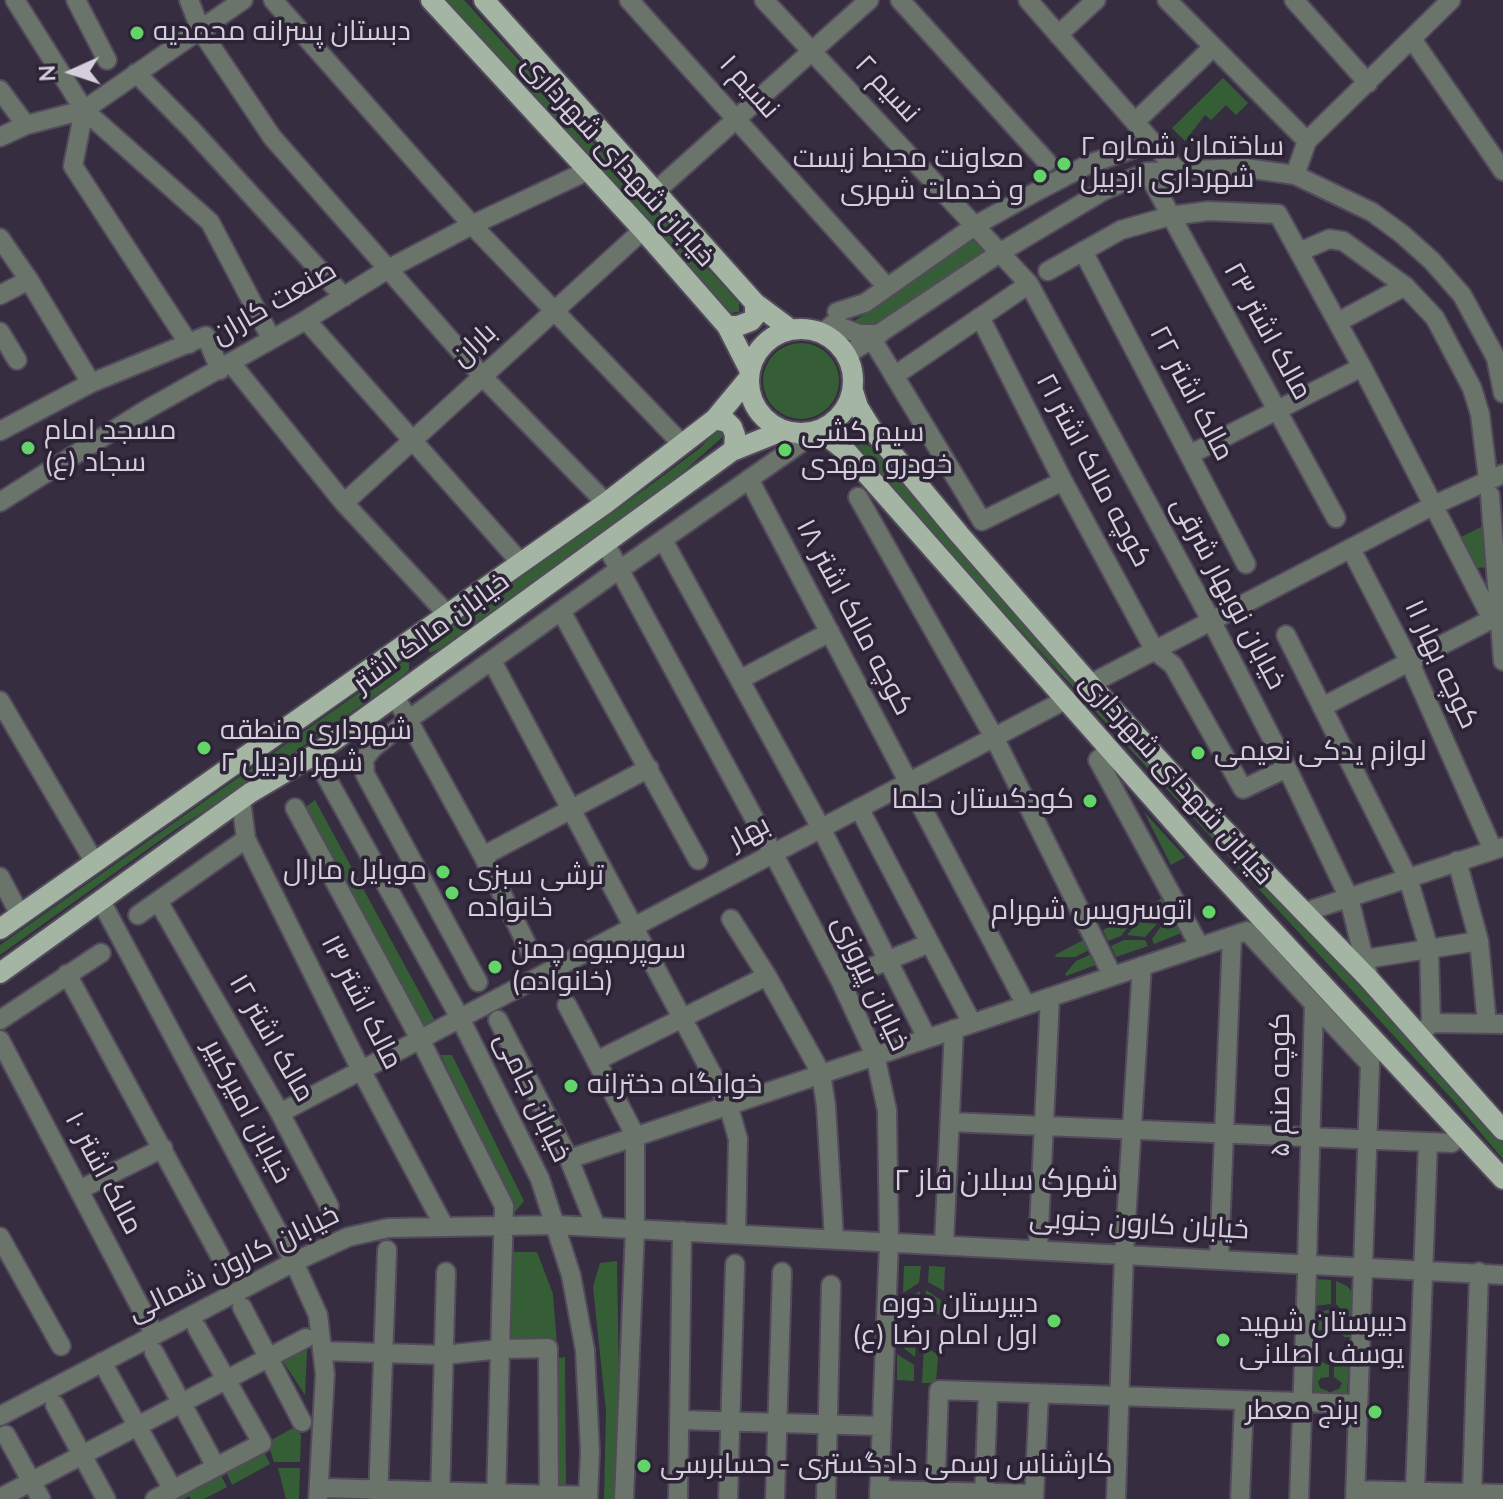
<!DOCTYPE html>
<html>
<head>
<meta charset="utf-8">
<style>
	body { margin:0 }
	#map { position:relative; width:1503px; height:1499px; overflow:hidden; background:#362d40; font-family:"Nunito Sans",sans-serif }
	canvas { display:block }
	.north { position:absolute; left:32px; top:32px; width:80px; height:80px; -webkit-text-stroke:6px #2c2336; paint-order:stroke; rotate:267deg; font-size:22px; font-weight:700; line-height:32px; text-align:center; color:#d5cfdc }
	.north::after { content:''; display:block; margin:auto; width:28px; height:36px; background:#d5cfdc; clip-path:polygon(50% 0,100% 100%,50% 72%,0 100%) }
</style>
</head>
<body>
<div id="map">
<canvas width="1503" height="1499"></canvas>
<div class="north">N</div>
</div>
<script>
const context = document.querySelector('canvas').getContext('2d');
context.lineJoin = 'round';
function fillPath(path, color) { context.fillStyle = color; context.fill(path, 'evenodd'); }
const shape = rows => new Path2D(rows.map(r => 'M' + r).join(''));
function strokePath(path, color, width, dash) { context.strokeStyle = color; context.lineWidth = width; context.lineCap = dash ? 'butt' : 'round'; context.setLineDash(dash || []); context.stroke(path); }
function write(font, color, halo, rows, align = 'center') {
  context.font = font + ' "Nunito Sans",Cairo,sans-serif'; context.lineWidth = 7; context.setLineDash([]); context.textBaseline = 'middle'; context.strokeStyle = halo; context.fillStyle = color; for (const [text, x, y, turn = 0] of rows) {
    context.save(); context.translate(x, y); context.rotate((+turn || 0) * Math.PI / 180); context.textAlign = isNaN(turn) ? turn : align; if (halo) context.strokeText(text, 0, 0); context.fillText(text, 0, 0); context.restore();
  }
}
fillPath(shape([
	[444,0,464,0,739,303,739,312,728,313],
	[1223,78,1248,103,1236,115,1226,105,1211,120,1205,115,1185,141,1172,128],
	[980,240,984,250,980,255,882,320,862,330,854,328,853,322,970,241],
	'763 381a38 38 0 1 1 76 0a38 38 0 1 1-76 0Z',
	[719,428,727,433,675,479,441,648,430,653,427,644,648,487,700,448],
	[863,443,873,448,899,476,1355,981,1423,1051,1503,1142,1503,1159,1452,1099,980,586,862,453,857,445],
	[1485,525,1487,567,1477,568,1461,537],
	[404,661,409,663,409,670,400,678,262,775,176,829,0,955,0,945],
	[315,800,435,1021,424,1028,306,807],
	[1144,812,1185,857,1171,865],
	[1164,897,1174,912,1160,919,1138,917,1135,913],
	[1132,915,1134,919,1121,936,1108,941,1103,930],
	[1176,917,1184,932,1154,944,1152,939,1162,925],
	[1138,922,1157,924,1145,937,1127,935],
	[1085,939,1091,949,1075,957,1056,957,1055,955],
	[1124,940,1145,940,1148,946,1116,957,1111,946],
	[1094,953,1098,964,1066,976,1065,974,1076,961],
	[441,1055,452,1055,524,1201,515,1212],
	[513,1252,537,1252,553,1294,557,1345,511,1344],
	[617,1261,620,1453,617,1499,604,1499,606,1411,593,1287,600,1263],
	[904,1266,921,1266,919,1283,903,1293],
	[929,1266,945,1267,944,1291,928,1282],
	[1316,1279,1331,1280,1331,1304,1315,1306],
	[1336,1281,1347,1286,1352,1292,1351,1319,1336,1304],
	[926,1290,942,1301,941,1316,925,1307],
	[920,1291,920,1308,901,1319,902,1302],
	[1330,1309,1329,1326,1322,1330,1314,1331,1315,1314],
	[1335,1309,1350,1325,1350,1337,1344,1337,1341,1329,1335,1326],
	[901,1329,916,1340,915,1357,900,1345],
	[924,1346,938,1355,936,1383,922,1383],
	[307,1349,305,1395,282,1360],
	[897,1354,914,1365,914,1381,897,1380],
	[565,1357,566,1488,557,1488,554,1359],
	[1314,1359,1329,1365,1329,1377,1321,1378,1318,1382,1320,1388,1328,1391,1328,1395,1313,1394],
	[1349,1362,1347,1396,1332,1395,1332,1391,1339,1389,1342,1383,1334,1377,1334,1367],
	[295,1427,301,1435,300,1462,274,1462,270,1450,273,1439],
	[256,1450,265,1454,270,1464,232,1485,227,1474,230,1463],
	[278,1468,300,1468,299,1499,286,1499],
	[212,1473,222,1477,227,1487,204,1499,191,1499,189,1496,184,1499,161,1499]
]), '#365e36');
const minor = shape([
	[15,0,84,110,210,222,271,338],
	[76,0,107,60],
	[189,0,201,31,272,137,483,377,606,503],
	[273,0,472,225,682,444],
	[629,0,887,287],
	[764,0,1029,284,1212,622,1287,768,1349,898,1369,979],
	[900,0,1047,162],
	[1028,0,1176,169],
	[1167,0,1307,141,1295,175],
	[1294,0,1368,83],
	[1058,35,1096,0],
	[1412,39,1503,171],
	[136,73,192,130,344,297],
	[0,90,26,125],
	[84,110,73,166,189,344],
	[1135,122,1213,47],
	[0,137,26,125,84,110,243,0],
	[1307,141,1451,0],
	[1147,172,1336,518],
	[657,190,869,0],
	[0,238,29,280,91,383],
	[1083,251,1246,564],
	[1299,252,1329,239,1343,241,1405,286,1435,318,1472,388,1480,414,1488,479],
	[1048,271,1121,230,1170,216,1208,211,1278,214,1362,367,1492,619],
	[0,295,29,280],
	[837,312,865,303,976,225,1041,189,1089,164,1153,142],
	[980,317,1063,481,1155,651,1173,665,1243,789,1287,768],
	[306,320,521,563],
	[1338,322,1405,286],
	[0,332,17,360],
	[823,333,833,324,859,334,880,334],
	[872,339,982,521,1063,481],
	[847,355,1001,252,1103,191,1147,172,1245,168,1295,175,1372,212,1402,234,1432,261,1462,295,1496,358,1503,393],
	[231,363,344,503,447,614],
	[894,376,1029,284],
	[0,431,91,383,206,336,220,370],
	[1191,454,1362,367],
	[749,479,1026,1005],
	[1490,495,1503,661],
	[858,497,994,737,1112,975],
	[0,502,144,411,306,320,388,269,472,225,587,171],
	[344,503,643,230],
	[663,540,821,828,927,1038],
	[605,543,773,853,840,980,875,1055,887,1110,889,1242,879,1499],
	[1351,549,1410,663,1493,850],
	[628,564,798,445],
	[561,611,698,860],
	[1286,635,1408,878,1429,949,1431,1023],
	[492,661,728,1104,738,1139,736,1234],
	[741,679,830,632],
	[1090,684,1434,505,1503,474],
	[395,696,483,856,530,951],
	[0,701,95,863],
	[1322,707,1492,619,1500,617],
	[1110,750,1098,760,1200,947],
	[314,755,460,1018,540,1179,571,1275,585,1350,590,1451,588,1499],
	[241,800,246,839,361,1070,444,1226],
	[295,808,420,1039,504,1206,496,1499],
	[859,808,972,1023],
	[483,856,649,768],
	[1457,861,1479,941,1487,1024],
	[0,877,20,915],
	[101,901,294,1262,318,1315,325,1374,318,1499],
	[158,901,280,1113,329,1206],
	[1305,912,1503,847],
	[138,915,246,839],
	[731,919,767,976,821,1073,826,1106,834,1239],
	[1365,959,1479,941],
	[67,974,220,1256],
	[840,980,930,943],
	[478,982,365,774,364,759,373,748,408,720,618,570],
	[1314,1004,1370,1064],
	[567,1005,635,1135,635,1229,624,1499],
	[0,1020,101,953],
	[498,1020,569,1159,596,1227],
	[1425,1030,1431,1023,1503,1024],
	[0,1040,155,1335],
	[596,1061,767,976],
	[280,1113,1065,700],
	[950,1122,1452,1143],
	[569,1159,1247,931,1314,1004,1307,1263],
	[79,1190,163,1148],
	[0,1237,61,1346],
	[944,1244,954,1029],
	[1038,1249,1050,997],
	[1219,1259,1232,936],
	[242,1307,302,1422],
	[322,1351,444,1355,501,1349,548,1348,549,1499],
	[154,1352,216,1467],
	[102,1362,173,1490],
	[55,1405,106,1499],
	[0,1416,294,1262,348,1237,388,1228,557,1225,1503,1275],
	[681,1420,881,1426],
	[6,1435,41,1499],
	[327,1488,588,1496],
	[879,1490,1034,1494],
	[1355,1490,1503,1494],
	[1415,1491,1428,1142],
	[1472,1493,1479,1272],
	[0,1498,306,1338],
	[155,1499,262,1443,197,1328],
	[378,1499,387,1250],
	[440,1499,446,1272],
	[678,1499,682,1231],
	[728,1499,735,1264],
	[775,1499,782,1272],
	[826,1499,831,1285],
	[935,1499,939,1390,1358,1404],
	[984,1499,988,1392],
	[1034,1499,1039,1394],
	[1116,1499,1124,1254,1142,966],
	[1240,1499,1244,1401],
	[1299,1499,1307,1274],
	[1355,1499,1371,1035]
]);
const major = shape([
	[431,0,643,230,727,326,750,371],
	[484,0,755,303,790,329],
	[727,326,738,326,751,321,755,316,755,303],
	'749 381a52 52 0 1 1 104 0a52 52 0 1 1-104 0Z',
	[853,391,858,407,871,428,959,534,1090,684,1202,807,1369,979,1503,1130],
	[715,419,727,422,732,427,735,435,734,449],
	[800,434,828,437,848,453,1209,862,1503,1179],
	[0,929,606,503,715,419,749,378],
	[0,973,250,793,314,755,732,451,782,431]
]);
strokePath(minor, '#534a5c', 22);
strokePath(major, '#534a5c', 24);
strokePath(minor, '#6b746b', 18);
strokePath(major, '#a4b5a4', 20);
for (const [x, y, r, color] of [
	[137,33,8,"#63d468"],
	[1064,164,8,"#63d468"],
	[1040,176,8,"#63d468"],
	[28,448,8,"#63d468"],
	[785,450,8,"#63d468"],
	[204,748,8,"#63d468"],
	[1198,753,8,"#63d468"],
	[1090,801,8,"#63d468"],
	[443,872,8,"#63d468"],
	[452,893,8,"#63d468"],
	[1209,912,8,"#63d468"],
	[495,967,8,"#63d468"],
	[571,1086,8,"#63d468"],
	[1054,1321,8,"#63d468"],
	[1223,1340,8,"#63d468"],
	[1375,1412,8,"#63d468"],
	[644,1466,8,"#63d468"]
]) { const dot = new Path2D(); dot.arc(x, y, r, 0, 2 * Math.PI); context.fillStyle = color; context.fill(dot); strokePath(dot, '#2c2336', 3); }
write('28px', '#d5cfdc', '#2c2336', [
	["دبستان پسرانه محمدیه",153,33],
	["ساختمان شماره ۲",1080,148],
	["شهرداری اردبیل",1080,180],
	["معاونت محیط زیست",1024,160,"right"],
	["و خدمات شهری",1024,192,"right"],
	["مسجد امام",44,432],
	["سجاد (ع)",44,464],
	["سیم کشی",801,434],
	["خودرو مهدی",801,466],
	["شهرداری منطقه",220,732],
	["۲ شهر اردبیل",220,764],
	["لوازم یدکی نعیمی",1214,753],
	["کودکستان حلما",1074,801,"right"],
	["موبایل مارال",427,872,"right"],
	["ترشی سبزی",468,877],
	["خانواده",468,909],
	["اتوسرویس شهرام",1193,912,"right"],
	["سوپرمیوه چمن",511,951],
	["(خانواده)",511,983],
	["خوابگاه دخترانه",587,1086],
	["دبیرستان دوره",1038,1305,"right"],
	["اول امام رضا (ع)",1038,1337,"right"],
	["دبیرستان شهید",1239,1324],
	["یوسف اصلانی",1239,1356],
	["برنج معطر",1359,1412,"right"],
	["کارشناس رسمی دادگستری - حسابرسی",660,1466]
], 'left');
write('28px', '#d5cfdc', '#2c2336', [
	["نسیم ۱",748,88,48],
	["نسیم ۲",886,90,47],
	["خیابان شهدای شهرداری",617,162,48],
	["صنعت کاران",275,304,-30],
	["مالک اشتر ۲۳",1266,332,61],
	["باران",475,346,-43],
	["مالک اشتر ۲۲",1190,394,62],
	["کوچه مالک اشتر ۲۱",1092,471,62],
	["خیابان نوبهار شرقی",1227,594,62],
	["کوچه مالک اشتر ۱۸",853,618,62],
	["خیابان مالک اشتر",432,634,-36],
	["کوچه بهار ۱۱",1440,665,65],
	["خیابان شهدای شهرداری",1175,780,48],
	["بهار",750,834,-28],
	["خیابان پیروزی",869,984,65],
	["مالک اشتر ۱۳",360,1003,63],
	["مالک اشتر ۱۲",270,1039,60],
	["کوچه صنم ۵",1282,1085,-90],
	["خیابان جامی",531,1098,64],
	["خیابان امیرکبیر",246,1112,62],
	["مالک اشتر ۱۰",102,1174,62],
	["خیابان کارون جنوبی",1139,1226,3],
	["خیابان کارون شمالی",234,1265,-26]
]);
write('30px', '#d5cfdc', '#2c2336', [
	["شهرک سبلان فاز ۲",1006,1183]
]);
</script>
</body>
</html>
